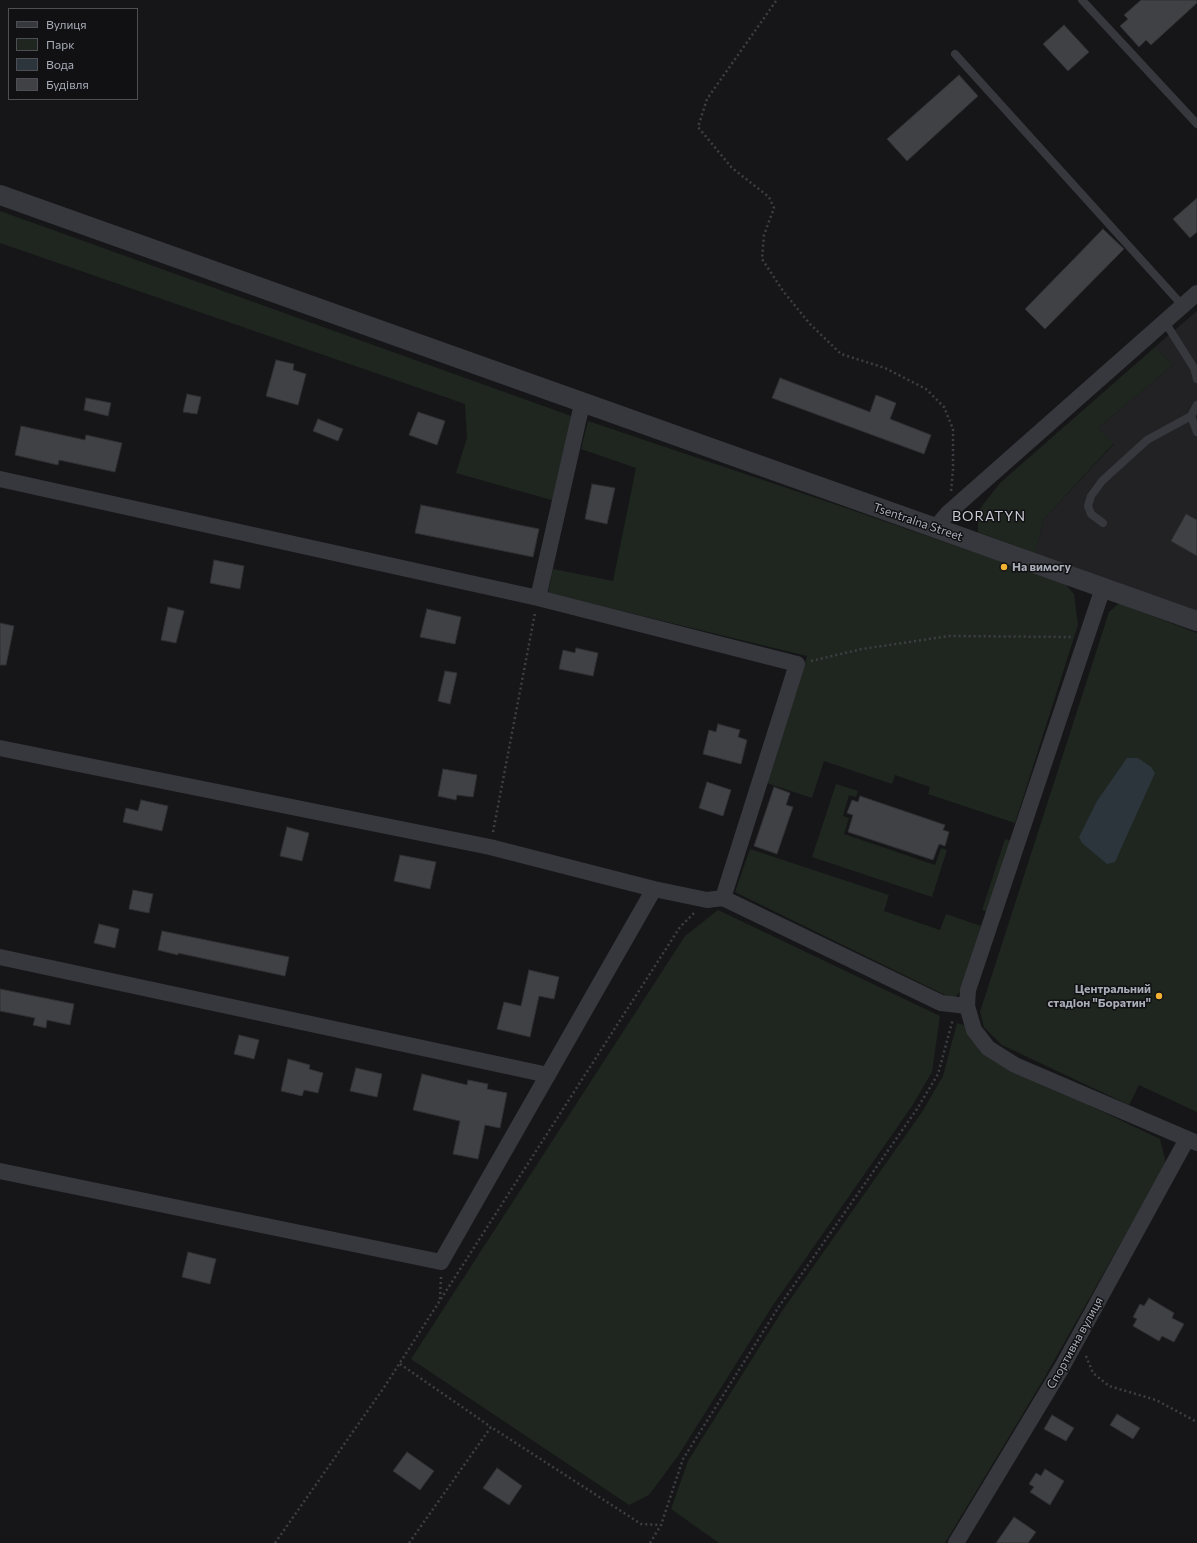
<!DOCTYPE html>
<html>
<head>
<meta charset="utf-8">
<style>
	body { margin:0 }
	#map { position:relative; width:1197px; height:1543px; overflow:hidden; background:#161618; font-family:Commissioner,sans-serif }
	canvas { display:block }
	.legend { position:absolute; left:8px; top:8px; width:130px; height:92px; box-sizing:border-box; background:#111113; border:1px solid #4d4f55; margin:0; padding:5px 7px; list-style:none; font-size:12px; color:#a8adb8 }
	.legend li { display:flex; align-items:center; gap:8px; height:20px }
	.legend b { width:20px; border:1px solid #4d4f55 }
</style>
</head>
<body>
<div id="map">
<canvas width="1197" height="1543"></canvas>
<ul class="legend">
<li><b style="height:5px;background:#37383d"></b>Вулиця</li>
<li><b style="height:11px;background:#1e261f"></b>Парк</li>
<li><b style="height:11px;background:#2c353c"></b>Вода</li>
<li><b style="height:11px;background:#404145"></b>Будівля</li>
</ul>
</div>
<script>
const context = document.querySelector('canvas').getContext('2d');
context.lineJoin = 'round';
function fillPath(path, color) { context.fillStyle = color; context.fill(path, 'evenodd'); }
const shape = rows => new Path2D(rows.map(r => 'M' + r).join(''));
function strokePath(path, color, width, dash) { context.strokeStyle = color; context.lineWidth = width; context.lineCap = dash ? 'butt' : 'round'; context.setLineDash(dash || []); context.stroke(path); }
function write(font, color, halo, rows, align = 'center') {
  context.font = font + ' Commissioner,sans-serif'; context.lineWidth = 3; context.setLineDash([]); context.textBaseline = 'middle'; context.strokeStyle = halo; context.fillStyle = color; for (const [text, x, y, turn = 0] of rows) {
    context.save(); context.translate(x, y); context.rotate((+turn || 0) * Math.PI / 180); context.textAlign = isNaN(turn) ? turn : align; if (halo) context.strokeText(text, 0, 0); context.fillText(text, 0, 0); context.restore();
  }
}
fillPath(shape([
	[1197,311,1197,611,1035,553,1044,519,1114,444,1098,428,1173,365,1155,347]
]), '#222225');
fillPath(shape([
	[0,211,574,417,555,501,456,473,467,438,465,404,0,243],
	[1155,347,1173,365,1098,428,1114,443,1044,519,1035,553,978,532,978,511,1000,483],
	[588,421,852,510,1065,584,1074,594,1078,625,1015,823,928,794,930,787,895,775,892,784,824,761,812,798,767,783,807,656,548,593,553,569,613,581,636,468,581,449],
	[1119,603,1197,633,1197,1112,1139,1085,1129,1105,1002,1045,984,1027,980,1012,1109,612],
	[836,784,858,791,856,797,849,795,843,816,849,818,844,834,935,865,941,848,947,850,932,897,812,857],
	[1005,839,1011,841,988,912,982,910],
	[750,849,889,895,884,911,940,930,946,914,981,926,959,993,953,999,735,892],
	[718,910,940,1016,932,1072,912,1106,773,1305,678,1456,649,1495,629,1505,411,1359,685,936],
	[957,1023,964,1025,974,1042,990,1058,1160,1139,1166,1163,1042,1382,945,1543,719,1543,671,1509,688,1461,782,1311,922,1112,943,1076]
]), '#1e261f');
fillPath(shape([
	[1127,758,1138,758,1151,767,1155,773,1115,862,1107,864,1082,843,1079,837,1097,801]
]), '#2c353c');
const building = shape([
	[1141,0,1197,0,1197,3,1151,45,1146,40,1139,47,1120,26,1128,19,1124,15,1141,0],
	[1064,25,1089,52,1068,71,1043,44,1064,25],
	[959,75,978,96,907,161,887,139,959,75],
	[1197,198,1197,232,1190,238,1173,219,1197,198],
	[1103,229,1124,249,1045,329,1025,309,1103,229],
	[276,360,294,364,293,370,306,374,298,405,266,396,276,360],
	[780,378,870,412,876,395,896,403,890,419,931,435,924,454,772,398,780,378],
	[187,394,201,397,197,414,183,412,187,394],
	[86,398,111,403,108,416,84,410,86,398],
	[418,412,445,421,437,445,409,435,418,412],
	[318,419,343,429,338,441,313,431,318,419],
	[21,426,85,440,86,435,122,443,115,472,59,460,58,465,15,455,21,426],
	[592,484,615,488,607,524,585,519,592,484],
	[421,505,539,529,533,557,415,533,421,505],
	[1186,514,1197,520,1197,556,1171,541,1186,514],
	[214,560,244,566,240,589,210,583,214,560],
	[168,607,184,611,176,643,161,640,168,607],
	[427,609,461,617,455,644,420,637,427,609],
	[0,623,14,626,6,665,0,665,0,623],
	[576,648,598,653,593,676,559,669,563,650,575,653,576,648],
	[445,671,457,673,450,704,438,701,445,671],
	[718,724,740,730,738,737,747,740,741,764,703,754,709,730,716,732,718,724],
	[443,769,477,775,473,797,457,795,456,800,438,796,443,769],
	[707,782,731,790,723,816,699,808,707,782],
	[774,787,790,793,786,805,793,807,777,854,754,846,774,787],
	[860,796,945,825,943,830,949,832,945,846,939,844,933,860,848,832,853,815,847,813,852,800,858,802,860,796],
	[141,800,168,806,162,831,123,822,126,808,138,811,141,800],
	[287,827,309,833,302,861,280,856,287,827],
	[400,855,436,862,430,889,394,881,400,855],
	[133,890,153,894,149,913,129,909,133,890],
	[99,924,119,929,115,948,94,943,99,924],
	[162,931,289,957,285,976,178,953,178,955,158,950,162,931],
	[529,970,559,977,554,999,539,996,530,1037,497,1029,504,1002,521,1006,529,970],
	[0,989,74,1004,70,1025,47,1020,46,1028,33,1025,35,1018,0,1011,0,989],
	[239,1035,259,1040,254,1059,234,1054,239,1035],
	[288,1059,310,1065,309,1069,323,1073,318,1093,304,1090,302,1096,281,1091,288,1059],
	[356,1068,382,1074,377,1097,350,1091,356,1068],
	[422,1074,467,1085,468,1080,488,1084,487,1089,507,1093,500,1128,485,1125,478,1159,453,1154,460,1121,413,1110,422,1074],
	[188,1252,216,1259,210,1284,182,1277,188,1252],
	[1149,1298,1174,1313,1172,1318,1184,1324,1174,1342,1162,1336,1159,1341,1133,1326,1137,1319,1133,1317,1140,1304,1144,1306,1149,1298],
	[1117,1414,1140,1428,1133,1439,1110,1425,1117,1414],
	[1052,1415,1074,1428,1066,1441,1044,1429,1052,1415],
	[407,1452,434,1471,420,1490,393,1471,407,1452],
	[497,1468,522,1486,509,1505,483,1488,497,1468],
	[1045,1469,1064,1481,1050,1505,1030,1492,1034,1487,1029,1484,1036,1473,1041,1476,1045,1469],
	[1014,1517,1036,1532,1028,1543,996,1543,1014,1517]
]);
fillPath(building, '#404145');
strokePath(building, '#303034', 1);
strokePath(shape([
	[776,1,707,99,698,127,732,168,769,197,774,208,764,235,762,259,783,291,810,324,841,354,885,368,926,389,944,407,953,429,953,470,951,491],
	[811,661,862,649,949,636,1072,637],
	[493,832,535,613],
	[440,1299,441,1276],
	[1086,1356,1093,1373,1109,1386,1156,1400,1197,1422],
	[400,1364,491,1427],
	[275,1543,385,1386,680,927,694,913],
	[409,1543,491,1427,641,1524,660,1525],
	[650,1543,661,1525,683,1459,778,1308,917,1109,938,1074,953,1019]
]), '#3d3f44', 2.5, [2, 3]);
strokePath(shape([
	[1082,0,1197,124],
	[955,54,1183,306],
	[1165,322,1194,368,1197,379],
	[1197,405,1191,416,1197,432],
	[1103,523,1091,514,1088,506,1091,496,1102,481,1147,440,1191,416]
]), '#37383d', 8);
strokePath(shape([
	[0,479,538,598,582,404],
	[936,527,948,513,1197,293],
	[1103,588,968,990,967,1006,974,1030,988,1048,1015,1065,1197,1143],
	[0,748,490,847,654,889],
	[723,898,941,1003,967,1006],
	[0,957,548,1075],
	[0,1171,441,1262,654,889,707,900,723,898,797,664,538,598],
	[956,1543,1061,1369,1187,1139]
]), '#37383d', 16);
strokePath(shape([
	[0,195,1197,621]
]), '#37383d', 20);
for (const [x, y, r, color] of [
	[1004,567,4,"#f2b134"],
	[1159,996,4,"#f2b134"]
]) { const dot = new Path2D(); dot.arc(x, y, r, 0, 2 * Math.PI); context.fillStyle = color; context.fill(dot); strokePath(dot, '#111113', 1.5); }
write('12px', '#a8adb8', '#111113', [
	["Tsentralna Street",918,522,19],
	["Спортивна вулиця",1075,1343,-61]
]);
write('bold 12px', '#a8adb8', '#111113', [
	["На вимогу",1012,567],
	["Центральний",1151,989,"right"],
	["стадіон \"Боратин\"",1151,1003,"right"]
], 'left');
context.letterSpacing = '1px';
write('14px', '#c9ccd4', '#111113', [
	["BORATYN",989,516]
]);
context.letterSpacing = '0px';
</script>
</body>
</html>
